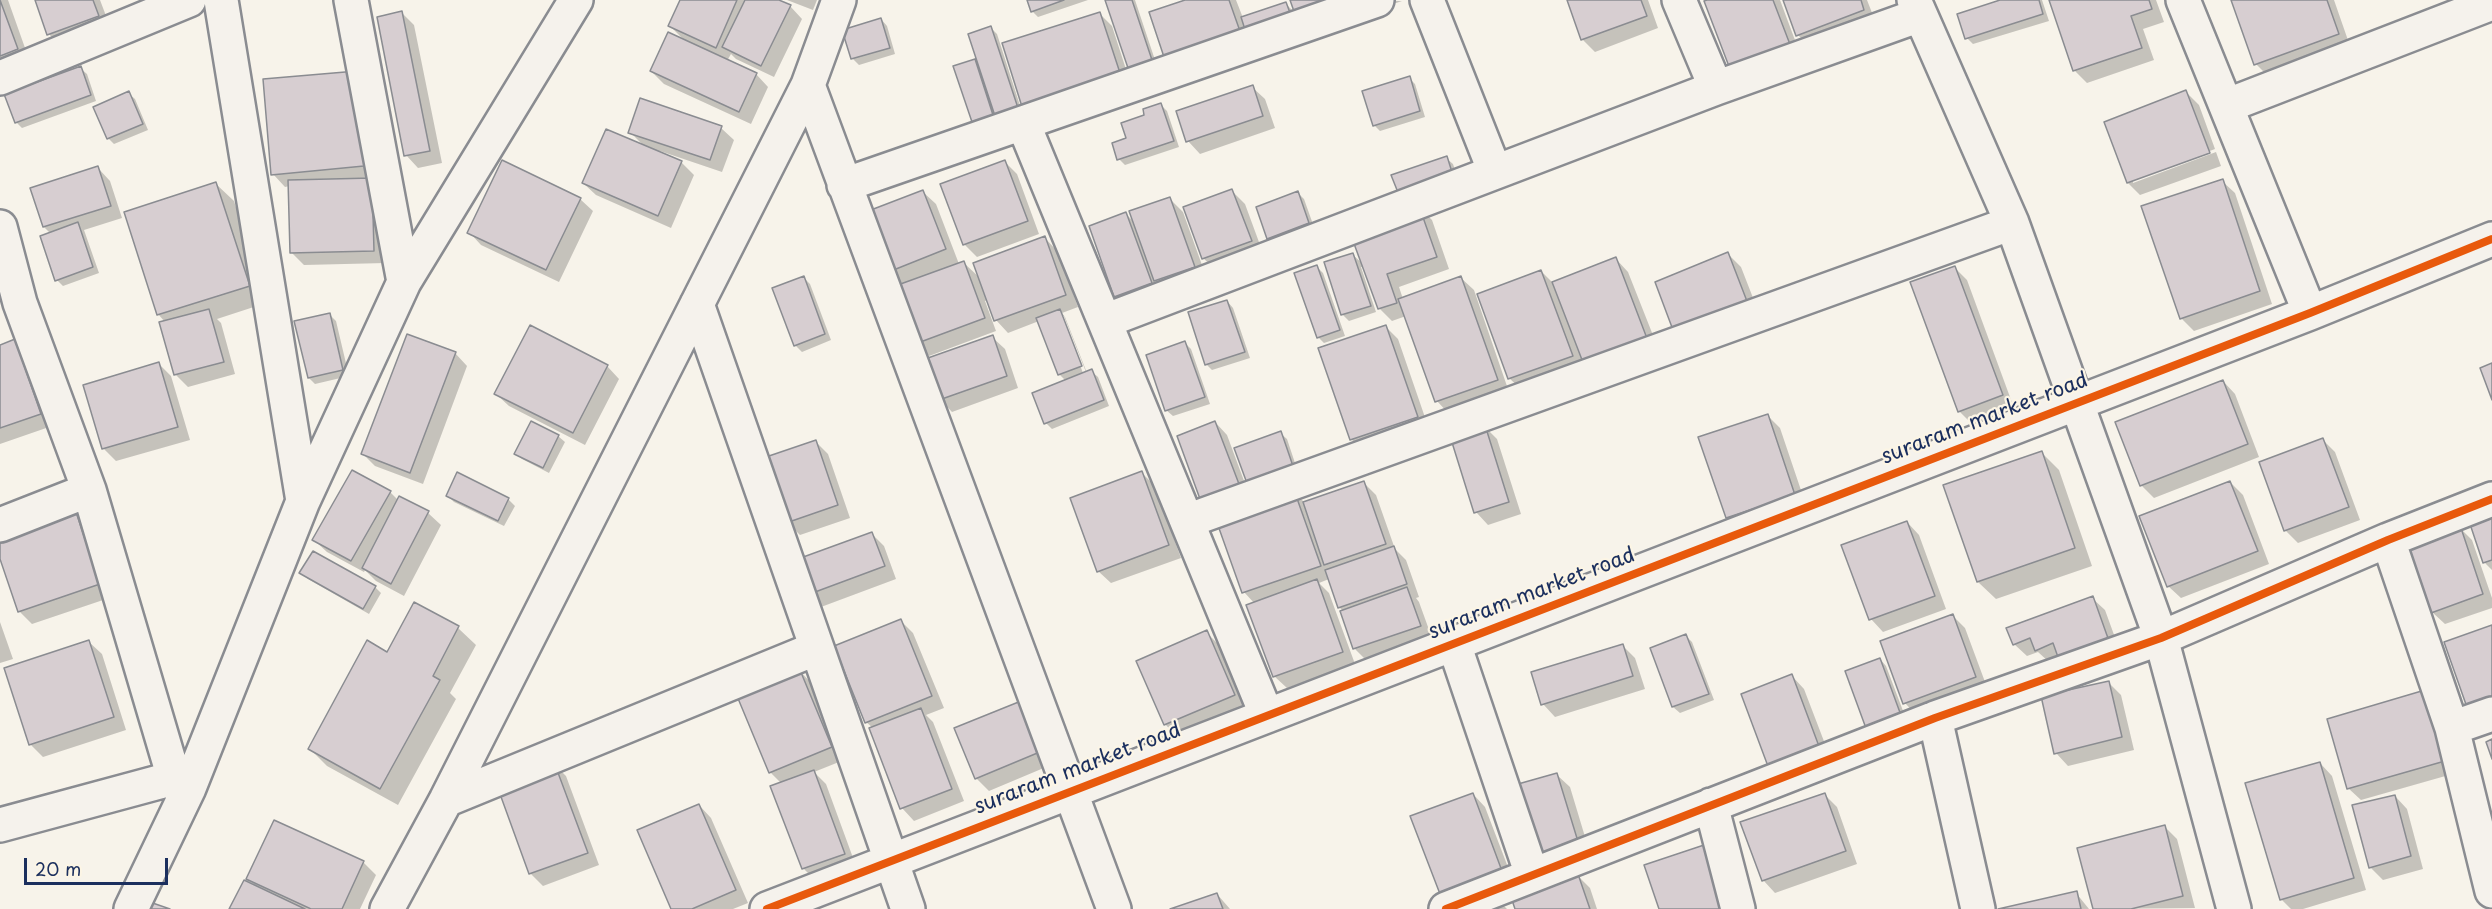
<!DOCTYPE html>
<html>
<head>
<meta charset="utf-8">
<style>
	body { margin:0 }
	#map { position:relative; width:2492px; height:909px; overflow:hidden; background:#f7f3ea; font-family:"Playpen Sans",sans-serif }
	canvas { display:block }
	.scale { position:absolute; left:24px; top:858px; width:144px; height:27px; box-sizing:border-box; border:3px solid #1b2f5e; border-top:0; padding-left:8px; font-size:18px; line-height:21px; white-space:nowrap; color:#1b2f5e; -webkit-text-stroke:4px #fcf5e5; paint-order:stroke }
</style>
</head>
<body>
<div id="map">
<canvas width="2492" height="909"></canvas>
<div class="scale">20 m</div>
</div>
<script>
const context = document.querySelector('canvas').getContext('2d');
context.lineJoin = 'round';
function fillPath(path, color) { context.fillStyle = color; context.fill(path, 'evenodd'); }
const shape = rows => new Path2D(rows.map(r => 'M' + r).join(''));
function strokePath(path, color, width, dash) { context.strokeStyle = color; context.lineWidth = width; context.lineCap = dash ? 'butt' : 'round'; context.setLineDash(dash || []); context.stroke(path); }
function write(font, color, halo, rows, align = 'center') {
  context.font = font + ' "Playpen Sans",sans-serif'; context.lineWidth = 4.5; context.setLineDash([]); context.textBaseline = 'middle'; context.strokeStyle = halo; context.fillStyle = color; for (const [text, x, y, turn = 0] of rows) {
    context.save(); context.translate(x, y); context.rotate((+turn || 0) * Math.PI / 180); context.textAlign = isNaN(turn) ? turn : align; if (halo) context.strokeText(text, 0, 0); context.fillText(text, 0, 0); context.restore();
  }
}
fillPath(shape([
	[0,0,8,0,30,62,0,72],
	[36,0,100,0,111,29,61,47,49,34],
	[681,0,776,0,790,6,802,19,774,77,736,59,731,54,727,61,756,74,768,87,751,124,664,84,651,71,686,42,669,25],
	[787,0,817,0,813,10],
	[1028,0,1088,0,1038,17,1032,11],
	[1111,0,1135,0,1158,69,1137,76],
	[1190,0,1236,0,1243,18,1286,4,1296,14,1292,0,1402,1,1311,32,1253,47],
	[1568,0,1648,0,1658,28,1595,52,1582,39],
	[1707,0,1780,0,1802,59],
	[1785,0,1867,0,1876,23,1810,47,1798,35],
	[2005,0,2042,0,2049,21,1973,44,1967,38],
	[2050,0,2156,0,2164,22,2143,29,2154,60,2087,83,2075,71],
	[2233,0,2334,0,2350,46,2268,76,2256,64],
	[402,13,414,25,442,163,418,168,406,155],
	[1100,14,1112,26,1133,91,1037,122],
	[881,19,887,26,895,54,859,65,852,58],
	[991,28,997,34,1023,115,979,127,973,121,955,67,978,59],
	[80,68,87,74,96,101,22,128,16,122],
	[356,73,386,263,304,265,292,253,290,186,285,187,273,174],
	[1409,78,1415,84,1425,117,1380,131,1374,125],
	[1252,87,1265,99,1275,128,1200,154,1188,141],
	[2186,92,2199,105,2215,149,2133,180,2133,183,2216,152,2221,166,2140,195,2128,183],
	[128,93,135,99,148,130,114,144,108,138],
	[1161,105,1167,111,1179,147,1125,165,1119,159,1128,139,1146,116],
	[721,128,734,140,722,172,660,151,659,153,681,162,694,175,671,228,596,195,583,183,644,146,630,132],
	[1446,158,1453,164,1461,188,1393,176],
	[1005,162,1017,174,1039,234,977,257,964,244],
	[98,168,110,181,122,218,84,230,99,273,63,286,57,280,51,234,44,227],
	[2222,181,2235,193,2272,304,2194,331,2181,318],
	[216,184,234,201,266,303,217,319,221,323,235,374,188,387,176,375,161,323,165,322,158,314],
	[1232,191,1245,204,1263,253,1216,270,1203,258],
	[923,192,936,204,959,264,964,263,981,279,1045,238,1057,251,1078,307,1062,313,1065,317,1087,373,1091,371,1098,377,1109,406,1052,429,1046,423,1066,381,1059,374,1039,321,1008,333,996,320,988,300,985,301,996,331,929,356,917,343,901,286,887,272],
	[1061,316,1064,316,1086,372,1083,373],
	[1298,193,1304,199,1315,230,1275,244,1268,238],
	[580,199,593,211,559,282,481,245,469,232],
	[1170,199,1183,212,1207,279,1127,308,1115,296,1126,214,1135,223],
	[1419,207,1432,220,1449,269,1399,287,1403,299,1461,278,1474,290,1509,392,1449,414,1437,401,1406,316,1392,321,1379,308,1364,267,1361,267,1376,312,1349,321,1342,314,1353,255,1364,265],
	[1728,254,1741,267,1762,321,1690,349],
	[1616,259,1628,272,1660,353,1598,377,1581,360,1584,368,1522,390,1509,378,1541,271,1553,283],
	[1317,267,1323,273,1345,336,1324,343,1318,337],
	[1955,268,1967,280,2014,408,1972,424,1959,411],
	[804,278,810,284,831,340,802,352,795,345],
	[1227,301,1233,308,1250,358,1212,370,1206,364],
	[330,315,336,321,349,376,315,384,309,378],
	[1386,327,1398,339,1429,429,1364,452,1351,439],
	[992,337,1005,349,1018,388,952,412,940,399],
	[15,341,27,354,52,426,0,444,0,346],
	[1185,343,1191,349,1210,404,1173,416,1166,410],
	[455,353,467,366,423,484,375,466,363,454],
	[159,364,171,376,190,440,116,461,103,448],
	[607,366,619,379,585,445,509,406,496,394],
	[2223,381,2235,394,2259,457,2154,498,2142,486,2117,423],
	[1767,415,1780,428,1807,508,1739,530,1727,517],
	[1215,422,1227,435,1250,497,1201,498],
	[1485,427,1497,439,1521,514,1488,525,1476,512],
	[1280,433,1287,439,1299,475,1256,491],
	[558,436,565,442,549,473,522,459,516,453],
	[2323,440,2335,452,2360,520,2298,543,2285,530],
	[815,441,828,454,850,518,800,535,787,522],
	[2041,452,2059,470,2092,566,1996,599,1978,582],
	[1142,473,1154,485,1181,558,1111,583,1098,571],
	[458,474,508,499,515,506,504,526,454,502,447,495],
	[2230,482,2243,495,2269,564,2181,598,2168,586],
	[1364,483,1376,495,1395,549,1406,560,1419,597,1416,598,1419,602,1432,638,1367,661,1354,648,1343,611,1339,607,1329,579,1319,583,1329,593,1355,664,1287,688,1274,676,1255,604,1244,592,1294,492,1305,503],
	[390,492,398,500,399,498,428,513,441,525,404,596,376,581,365,570,364,572,327,552,314,540],
	[74,508,86,520,112,597,32,624,19,611,0,554],
	[2492,508,2492,570,2485,563,2469,516],
	[1907,522,1919,535,1946,609,1883,632,1871,619],
	[2459,527,2472,540,2492,598,2492,608,2445,624,2432,612],
	[872,534,884,546,896,579,821,607,808,594],
	[301,573,375,587,381,593,369,614,308,579],
	[2092,598,2105,610,2121,654,2049,662,2038,652,2027,656,2014,644],
	[414,604,458,628,476,645,450,693,456,699,398,805,327,766,310,749,388,654],
	[1953,616,1965,628,1988,690,1917,716,1905,703,1882,642],
	[901,621,913,633,944,708,926,715,933,722,964,801,914,821,902,808,873,728,866,722],
	[0,622,13,659,0,663],
	[1206,632,1219,645,1246,708,1177,737,1165,724],
	[1686,636,1692,642,1714,700,1680,713,1673,707,1652,649],
	[89,642,102,654,126,730,43,757,30,744],
	[1622,645,1635,658,1645,689,1555,717,1543,704,1533,673],
	[1880,659,1886,666,1908,724,1875,736],
	[800,671,812,684,844,760,814,772,826,784,856,866,816,881,803,868,781,783,771,773,739,696],
	[1792,676,1804,689,1835,770,1743,695],
	[2108,682,2121,695,2134,750,2068,766,2056,753],
	[2424,692,2456,773,2361,800,2348,788],
	[1026,700,1058,762,989,791,976,778],
	[2320,763,2332,776,2366,890,2303,909,2291,909,2281,899],
	[554,764,566,776,599,865,543,886,530,873],
	[1557,775,1570,787,1592,860,1520,785],
	[1473,794,1485,807,1514,883,1412,817],
	[1824,794,1837,807,1857,864,1775,893,1763,880],
	[2395,796,2407,809,2423,869,2383,880,2370,867],
	[699,805,711,818,748,903,733,909,673,909],
	[2165,827,2177,839,2195,908,2095,909],
	[363,862,376,875,360,909,231,909,256,886,248,879],
	[1577,875,1590,888,1597,909,1517,909],
	[2076,893,2089,909,2005,909],
	[1217,894,1230,909,1174,909],
	[1503,905,1507,909,1492,909]
]), '#0003');
const building = shape([
	[0,0,18,49,0,56,0,0],
	[35,0,93,0,99,16,47,35,35,0],
	[680,0,737,0,716,48,668,26,680,0],
	[745,0,779,0,791,5,761,66,722,47,745,0],
	[1027,0,1064,0,1031,12,1027,0],
	[1105,0,1132,0,1153,63,1129,71,1105,0],
	[1185,0,1229,0,1241,34,1165,60,1149,12,1185,0],
	[1290,0,1357,0,1297,20,1290,0],
	[1567,0,1641,0,1647,16,1581,40,1567,0],
	[1707,0,1773,0,1791,47,1730,69,1704,1,1707,0],
	[1783,0,1861,0,1864,10,1796,36,1783,0],
	[2000,0,2039,0,2043,14,1965,39,1957,14,2000,0],
	[2049,0,2149,0,2152,9,2131,16,2142,48,2073,71,2049,0],
	[2231,0,2327,0,2339,34,2254,65,2231,0],
	[1286,2,1293,21,1247,36,1241,17,1286,2],
	[402,11,430,151,404,156,377,17,402,11],
	[1100,12,1122,79,1023,110,1002,43,1100,12],
	[881,18,890,48,851,59,842,30,881,18],
	[991,26,1018,108,995,116,968,34,991,26],
	[668,32,757,73,739,112,650,71,668,32],
	[975,59,993,115,972,122,953,66,975,59],
	[81,66,91,95,15,123,4,94,81,66],
	[357,71,364,166,271,175,263,79,357,71],
	[1410,76,1420,111,1373,126,1362,91,1410,76],
	[1253,85,1263,116,1186,142,1176,111,1253,85],
	[2186,90,2210,153,2127,183,2104,122,2186,90],
	[129,91,143,124,107,139,93,107,129,91],
	[640,98,722,126,710,160,628,133,640,98],
	[1161,103,1174,141,1117,160,1112,143,1126,138,1121,123,1144,115,1143,109,1161,103],
	[606,129,682,161,658,216,582,183,606,129],
	[1447,156,1455,182,1401,200,1391,175,1447,156],
	[502,160,581,198,546,270,467,233,502,160],
	[1005,160,1028,221,963,245,940,184,1005,160],
	[98,166,111,206,43,227,30,188,98,166],
	[372,178,374,251,290,253,288,180,372,178],
	[2223,179,2260,291,2180,319,2141,206,2223,179],
	[216,182,250,286,157,315,124,212,216,182],
	[1232,189,1252,241,1202,259,1183,207,1232,189],
	[923,190,946,249,886,273,863,213,923,190],
	[1298,191,1309,223,1267,239,1256,207,1298,191],
	[1170,197,1195,267,1154,281,1129,211,1170,197],
	[1419,206,1437,257,1387,274,1397,303,1378,309,1349,230,1419,206],
	[1126,212,1152,283,1114,297,1089,226,1126,212],
	[78,222,93,267,55,281,40,236,78,222],
	[1045,236,1066,295,994,321,973,263,1045,236],
	[1728,252,1750,309,1676,338,1655,282,1728,252],
	[1353,253,1371,306,1341,315,1324,262,1353,253],
	[1616,257,1648,341,1584,365,1552,282,1616,257],
	[964,261,985,318,915,344,895,286,964,261],
	[1317,265,1340,330,1317,338,1294,273,1317,265],
	[1955,266,2003,395,1958,412,1910,282,1955,266],
	[1541,270,1573,356,1508,379,1477,294,1541,270],
	[804,276,825,334,794,346,772,288,804,276],
	[1461,276,1498,380,1435,402,1398,299,1461,276],
	[1227,300,1245,352,1205,365,1188,312,1227,300],
	[209,309,224,362,174,375,159,322,209,309],
	[1060,309,1082,366,1058,375,1036,318,1060,309],
	[330,313,343,370,308,378,294,321,330,313],
	[530,325,608,365,573,433,494,394,530,325],
	[1386,325,1418,417,1350,440,1318,348,1386,325],
	[407,334,456,352,410,473,361,454,407,334],
	[993,335,1007,376,939,400,925,359,993,335],
	[15,339,41,414,0,428,0,345,15,339],
	[1185,341,1205,397,1165,411,1146,355,1185,341],
	[159,362,178,427,102,449,83,385,159,362],
	[2492,363,2492,400,2480,368,2492,363],
	[1092,369,1104,400,1044,424,1032,393,1092,369],
	[2223,380,2248,444,2140,486,2115,422,2223,380],
	[1768,414,1795,495,1726,518,1698,437,1768,414],
	[531,421,559,435,543,468,514,454,531,421],
	[1215,421,1239,484,1200,499,1177,436,1215,421],
	[1485,425,1509,502,1474,513,1450,436,1485,425],
	[1281,431,1294,469,1248,486,1234,448,1281,431],
	[2323,438,2349,507,2284,531,2259,462,2323,438],
	[816,440,838,505,786,523,763,458,816,440],
	[2042,451,2075,548,1977,582,1943,485,2042,451],
	[352,470,391,491,351,561,312,540,352,470],
	[1142,471,1169,545,1097,572,1070,498,1142,471],
	[457,472,509,498,498,521,446,496,457,472],
	[1364,481,1386,544,1324,565,1303,502,1364,481],
	[2230,481,2258,551,2167,587,2139,516,2230,481],
	[1294,490,1321,566,1242,593,1215,517,1294,490],
	[399,496,429,511,391,584,362,568,399,496],
	[74,506,100,584,18,612,0,559,0,531,74,506],
	[2492,507,2492,560,2483,563,2467,515,2492,507],
	[1907,521,1935,596,1869,620,1841,545,1907,521],
	[2460,525,2483,594,2431,613,2407,543,2460,525],
	[872,532,885,566,807,595,795,560,872,532],
	[1394,546,1407,584,1338,608,1325,570,1394,546],
	[313,551,376,586,363,609,299,573,313,551],
	[1317,579,1343,652,1273,677,1246,605,1317,579],
	[1407,587,1421,626,1353,649,1340,611,1407,587],
	[2093,596,2109,641,2059,660,2053,643,2035,651,2030,638,2013,645,2006,628,2093,596],
	[414,602,459,626,433,676,440,680,380,789,308,749,367,640,387,652,414,602],
	[1953,614,1976,677,1903,704,1880,641,1953,614],
	[901,619,932,696,865,723,834,646,901,619],
	[2492,625,2492,705,2469,713,2444,642,2492,625],
	[1207,630,1235,695,1164,725,1136,661,1207,630],
	[1686,634,1709,694,1672,707,1650,648,1686,634],
	[89,640,114,717,29,745,4,668,89,640],
	[1623,644,1633,676,1541,705,1531,672,1623,644],
	[1880,658,1902,718,1867,731,1845,671,1880,658],
	[800,670,832,747,769,773,737,696,800,670],
	[1792,674,1823,757,1772,777,1741,694,1792,674],
	[2109,681,2122,737,2054,754,2041,696,2109,681],
	[2425,690,2445,761,2347,789,2327,719,2425,690],
	[1026,699,1047,749,975,779,954,728,1026,699],
	[921,708,952,789,900,809,869,728,921,708],
	[2492,739,2492,759,2486,742,2492,739],
	[554,762,588,853,529,874,496,783,554,762],
	[2320,762,2354,878,2280,900,2245,783,2320,762],
	[814,770,845,854,802,869,770,786,814,770],
	[1557,773,1580,848,1540,860,1518,784,1557,773],
	[1473,793,1502,871,1440,894,1410,816,1473,793],
	[1825,793,1846,851,1762,881,1740,822,1825,793],
	[2395,795,2411,856,2369,868,2352,805,2395,795],
	[699,804,736,890,692,909,671,909,637,830,699,804],
	[274,820,364,861,342,909,311,909,246,879,274,820],
	[2165,825,2183,896,2131,909,2093,909,2077,848,2165,825],
	[1704,845,1725,909,1659,909,1644,865,1704,845],
	[1578,874,1590,909,1515,909,1511,897,1578,874],
	[244,880,305,909,229,909,244,880],
	[2077,891,2081,909,1998,909,2077,891],
	[1217,893,1223,909,1170,909,1217,893],
	[144,900,170,909,141,909,144,900]
]);
fillPath(building, '#d7ced1');
strokePath(building, '#8a8c91', 1.5);
const street = shape([
	[221,0,303,501],
	[351,0,404,282],
	[1427,0,1495,172],
	[1679,0,1716,88],
	[1914,0,2012,223,2161,638,2234,909],
	[2183,0,2310,313],
	[0,78,189,0],
	[808,85,1114,909],
	[2226,106,2492,3],
	[1023,123,1267,716],
	[844,185,1377,0],
	[0,227,20,303,89,490,174,778,189,788],
	[697,304,908,909],
	[1105,321,1716,88,1920,15],
	[1187,521,2012,223],
	[0,525,89,490],
	[2388,540,2452,728,2492,891],
	[1454,644,1532,875],
	[1935,718,1978,909],
	[2452,728,2492,714],
	[446,800,817,648],
	[1711,805,1738,909],
	[0,825,174,778],
	[131,909,189,788,303,501,404,282,576,0],
	[387,909,446,800,808,85,839,0],
	[767,909,2310,313,2492,239],
	[1446,909,1935,718,2161,638,2388,540,2492,499]
]);
strokePath(street, '#8a8c91', 38);
strokePath(street, '#f5f2ec', 33);
strokePath(shape([
	[767,909,2310,313,2492,239],
	[1446,909,1935,718,2161,638,2388,540,2492,499]
]), '#e8590c', 8);
write('21px', '#1b2f5e', '#fcf5e5', [
	["suraram market road",1985,419,-21],
	["suraram market road",1532,594,-21],
	["suraram market road",1078,769,-21]
]);
</script>
</body>
</html>
